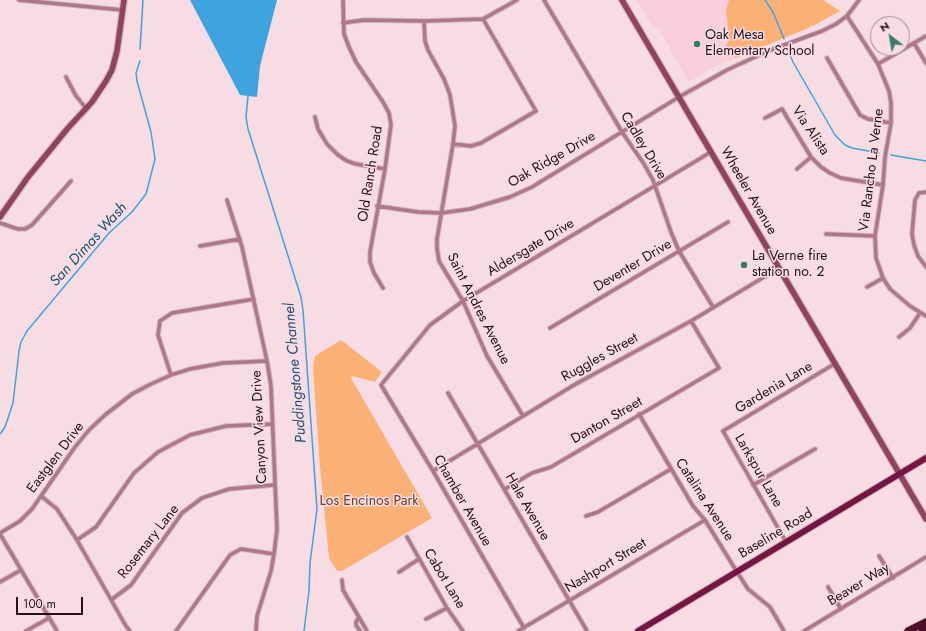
<!DOCTYPE html>
<html>
<head>
<meta charset="utf-8">
<style>
	body { margin:0 }
	#map { position:relative; width:926px; height:631px; overflow:hidden; background:#f7dce4; font-family:Jost,sans-serif }
	canvas { display:block }
	.north { position:absolute; left:870px; top:16px; width:40px; height:40px; box-sizing:border-box; background:#f7dce4; border:1px solid #a48b93; border-radius:50%; rotate:329deg; font-size:11px; font-weight:700; line-height:16px; text-align:center; color:#271119 }
	.north::after { content:''; display:block; margin:auto; width:14px; height:18px; background:#377b6d; clip-path:polygon(50% 0,100% 100%,50% 72%,0 100%) }
	.scale { position:absolute; left:16px; top:597px; width:67px; height:18px; box-sizing:border-box; border:2px solid #271119; border-top:0; padding-left:5px; font-size:12px; line-height:14px; white-space:nowrap; color:#271119; -webkit-text-stroke:3px #f7dce4; paint-order:stroke }
</style>
</head>
<body>
<div id="map">
<canvas width="926" height="631"></canvas>
<div class="north">N</div>
<div class="scale">100 m</div>
</div>
<script>
const context = document.querySelector('canvas').getContext('2d');
context.lineJoin = 'round';
function fillPath(path, color) { context.fillStyle = color; context.fill(path, 'evenodd'); }
const shape = rows => new Path2D(rows.map(r => 'M' + r).join(''));
function strokePath(path, color, width, dash) { context.strokeStyle = color; context.lineWidth = width; context.lineCap = dash ? 'butt' : 'round'; context.setLineDash(dash || []); context.stroke(path); }
function write(font, color, halo, rows, align = 'center') {
  context.font = font + ' Jost,sans-serif'; context.lineWidth = 3; context.setLineDash([]); context.textBaseline = 'middle'; context.strokeStyle = halo; context.fillStyle = color; for (const [text, x, y, turn = 0] of rows) {
    context.save(); context.translate(x, y); context.rotate((+turn || 0) * Math.PI / 180); context.textAlign = isNaN(turn) ? turn : align; if (halo) context.strokeText(text, 0, 0); context.fillText(text, 0, 0); context.restore();
  }
}
fillPath(shape([
	[637,0,729,0,726,9,729,39,725,49,736,58,709,69,689,82,658,28,653,28]
]), '#f9cedb');
fillPath(shape([
	[729,0,823,0,840,11,813,26,736,58,725,49,729,39,726,9],
	[341,340,382,372,375,382,352,376,351,378,432,518,342,571,337,571,329,558,320,467,313,368,315,356]
]), '#fbb176');
fillPath(shape([
	[190,0,277,0,260,66,257,97,240,95]
]), '#3da4df');
strokePath(shape([
	[765,0,773,12,784,39],
	[140,49,143,0],
	[788,50,793,62,835,135,845,145,852,148,879,153],
	[248,96,246,117,248,129,301,297,303,310,317,509,310,563,309,591,304,631],
	[891,155,926,161],
	[0,434,5,427,13,403,19,351,21,342,27,331,109,233,132,212,146,194,155,159,151,132,137,81,136,73,140,61]
]), '#3da4df', 1.5);
const street = shape([
	[19,0,122,10],
	[343,0,344,34,349,47,356,62,383,102,389,113,391,125,385,169,370,252,370,262,374,273,383,288],
	[544,0,622,132,644,164,653,180,671,232,679,251,713,307],
	[847,16,878,64,889,91,891,103,891,123,885,157,883,185,875,236,876,258,883,278,890,289,910,306,926,316],
	[424,21,425,41,428,50,444,79,450,95,455,126,453,144,437,239,437,248,439,261,463,301,487,356,523,416],
	[343,23,364,20,424,21,483,19,517,0],
	[914,43,926,63],
	[827,58,860,115,868,119,891,123],
	[878,64,926,36],
	[66,77,76,96,86,108],
	[315,117,318,129,327,144,338,155,347,161,356,164,385,169],
	[765,118,782,109,811,157,821,167,830,173,841,178,883,185],
	[453,144,471,146,481,143,536,111,483,19],
	[797,169,811,157],
	[926,192,919,193,915,200,912,234,914,245,918,256,926,267],
	[227,200,242,247,267,361,271,386,277,530,274,554,271,571,257,616,256,631],
	[377,206,418,212,441,213,470,209,510,197,532,187,679,97,727,70,768,51,822,31,836,24,847,16,859,0],
	[0,223,18,229,25,229,32,225,71,181],
	[826,234,875,236],
	[200,246,240,239],
	[867,287,883,278],
	[550,328,728,222],
	[899,337,910,328,920,313],
	[171,375,158,335,160,321,172,313,254,299],
	[448,393,587,631],
	[639,414,693,506,705,520,737,572,748,589,770,607,784,631],
	[433,471,574,385,691,321,779,268],
	[753,485,815,449],
	[505,489,532,473,551,467,719,368,691,321],
	[41,496,57,509,77,540,126,626,130,631],
	[586,516,598,512,671,469],
	[0,533,20,521,32,509,75,447,89,430,105,415,132,394,151,384,171,375,190,369,223,363,267,361],
	[0,534,57,631],
	[407,537,447,608,463,631],
	[77,540,96,527,134,473,158,452,190,435,226,426,272,424],
	[786,542,723,431,836,363],
	[879,556,893,578],
	[399,572,419,559],
	[342,580,343,590,367,631],
	[0,582,21,570],
	[828,587,841,609],
	[111,600,131,585,182,513,202,498,229,489,274,485],
	[359,617,356,622,356,625,360,631],
	[426,619,447,608],
	[524,628,433,471,381,385,430,325,463,301,711,152],
	[26,631,49,618],
	[176,631,230,555,241,549,274,554],
	[518,631,705,520],
	[804,631,926,557]
]);
const secondary = shape([
	[622,0,926,519],
	[0,217,28,177,68,128,92,102,106,81,112,70,117,51,124,0]
]);
const primary = shape([
	[638,631,926,458]
]);
const highway = shape([
	[908,631,926,622],
	[922,631,926,629]
]);
strokePath(street, '#d2b7bf', 5.5);
strokePath(secondary, '#d2b7bf', 8);
strokePath(primary, '#d2b7bf', 8);
strokePath(highway, '#d2b7bf', 9);
strokePath(street, '#af788a', 3.5);
strokePath(secondary, '#90435f', 5.5);
strokePath(primary, '#771542', 6);
strokePath(highway, '#4d0e2a', 7);
for (const [x, y, r, color] of [
	[697,44,4,"#377b6d"],
	[744,265,4,"#377b6d"]
]) { const dot = new Path2D(); dot.arc(x, y, r, 0, 2 * Math.PI); context.fillStyle = color; context.fill(dot); strokePath(dot, '#f7dce4', 1.5); }
write('14px', '#271119', '#f7dce4', [
	["Oak Mesa",705,36],
	["Elementary School",705,52],
	["La Verne fire",752,257],
	["station no. 2",752,273]
], 'left');
write('14px', '#271119', '#f7dce4', [
	["Via Alista",810,131,56],
	["Cadley Drive",643,146,59],
	["Oak Ridge Drive",552,160,-30],
	["Via Rancho La Verne",872,170,-83],
	["Old Ranch Road",371,174,-81],
	["Wheeler Avenue",748,191,60],
	["Aldersgate Drive",531,248,-31],
	["Deventer Drive",633,266,-31],
	["Saint Andres Avenue",478,309,63],
	["Ruggles Street",600,358,-29],
	["Gardenia Lane",774,388,-31],
	["Danton Street",607,421,-30],
	["Canyon View Drive",260,427,-93],
	["Eastglen Drive",56,458,-53],
	["Larkspur Lane",758,471,60],
	["Catalina Avenue",704,500,57],
	["Chamber Avenue",462,501,60],
	["Hale Avenue",527,507,60],
	["Baseline Road",776,534,-31],
	["Rosemary Lane",149,542,-52],
	["Nashport Street",606,566,-31],
	["Cabot Lane",444,579,59],
	["Beaver Way",859,585,-31]
]);
write('14px', '#6a401d', '#f7dce4', [
	["Los Encinos Park",369,502]
]);
write('italic 15px', '#1c5170', '#f7dce4', [
	["San Dimas Wash",89,245,-48],
	["Puddingstone Channel",296,373,-95]
]);
</script>
</body>
</html>
